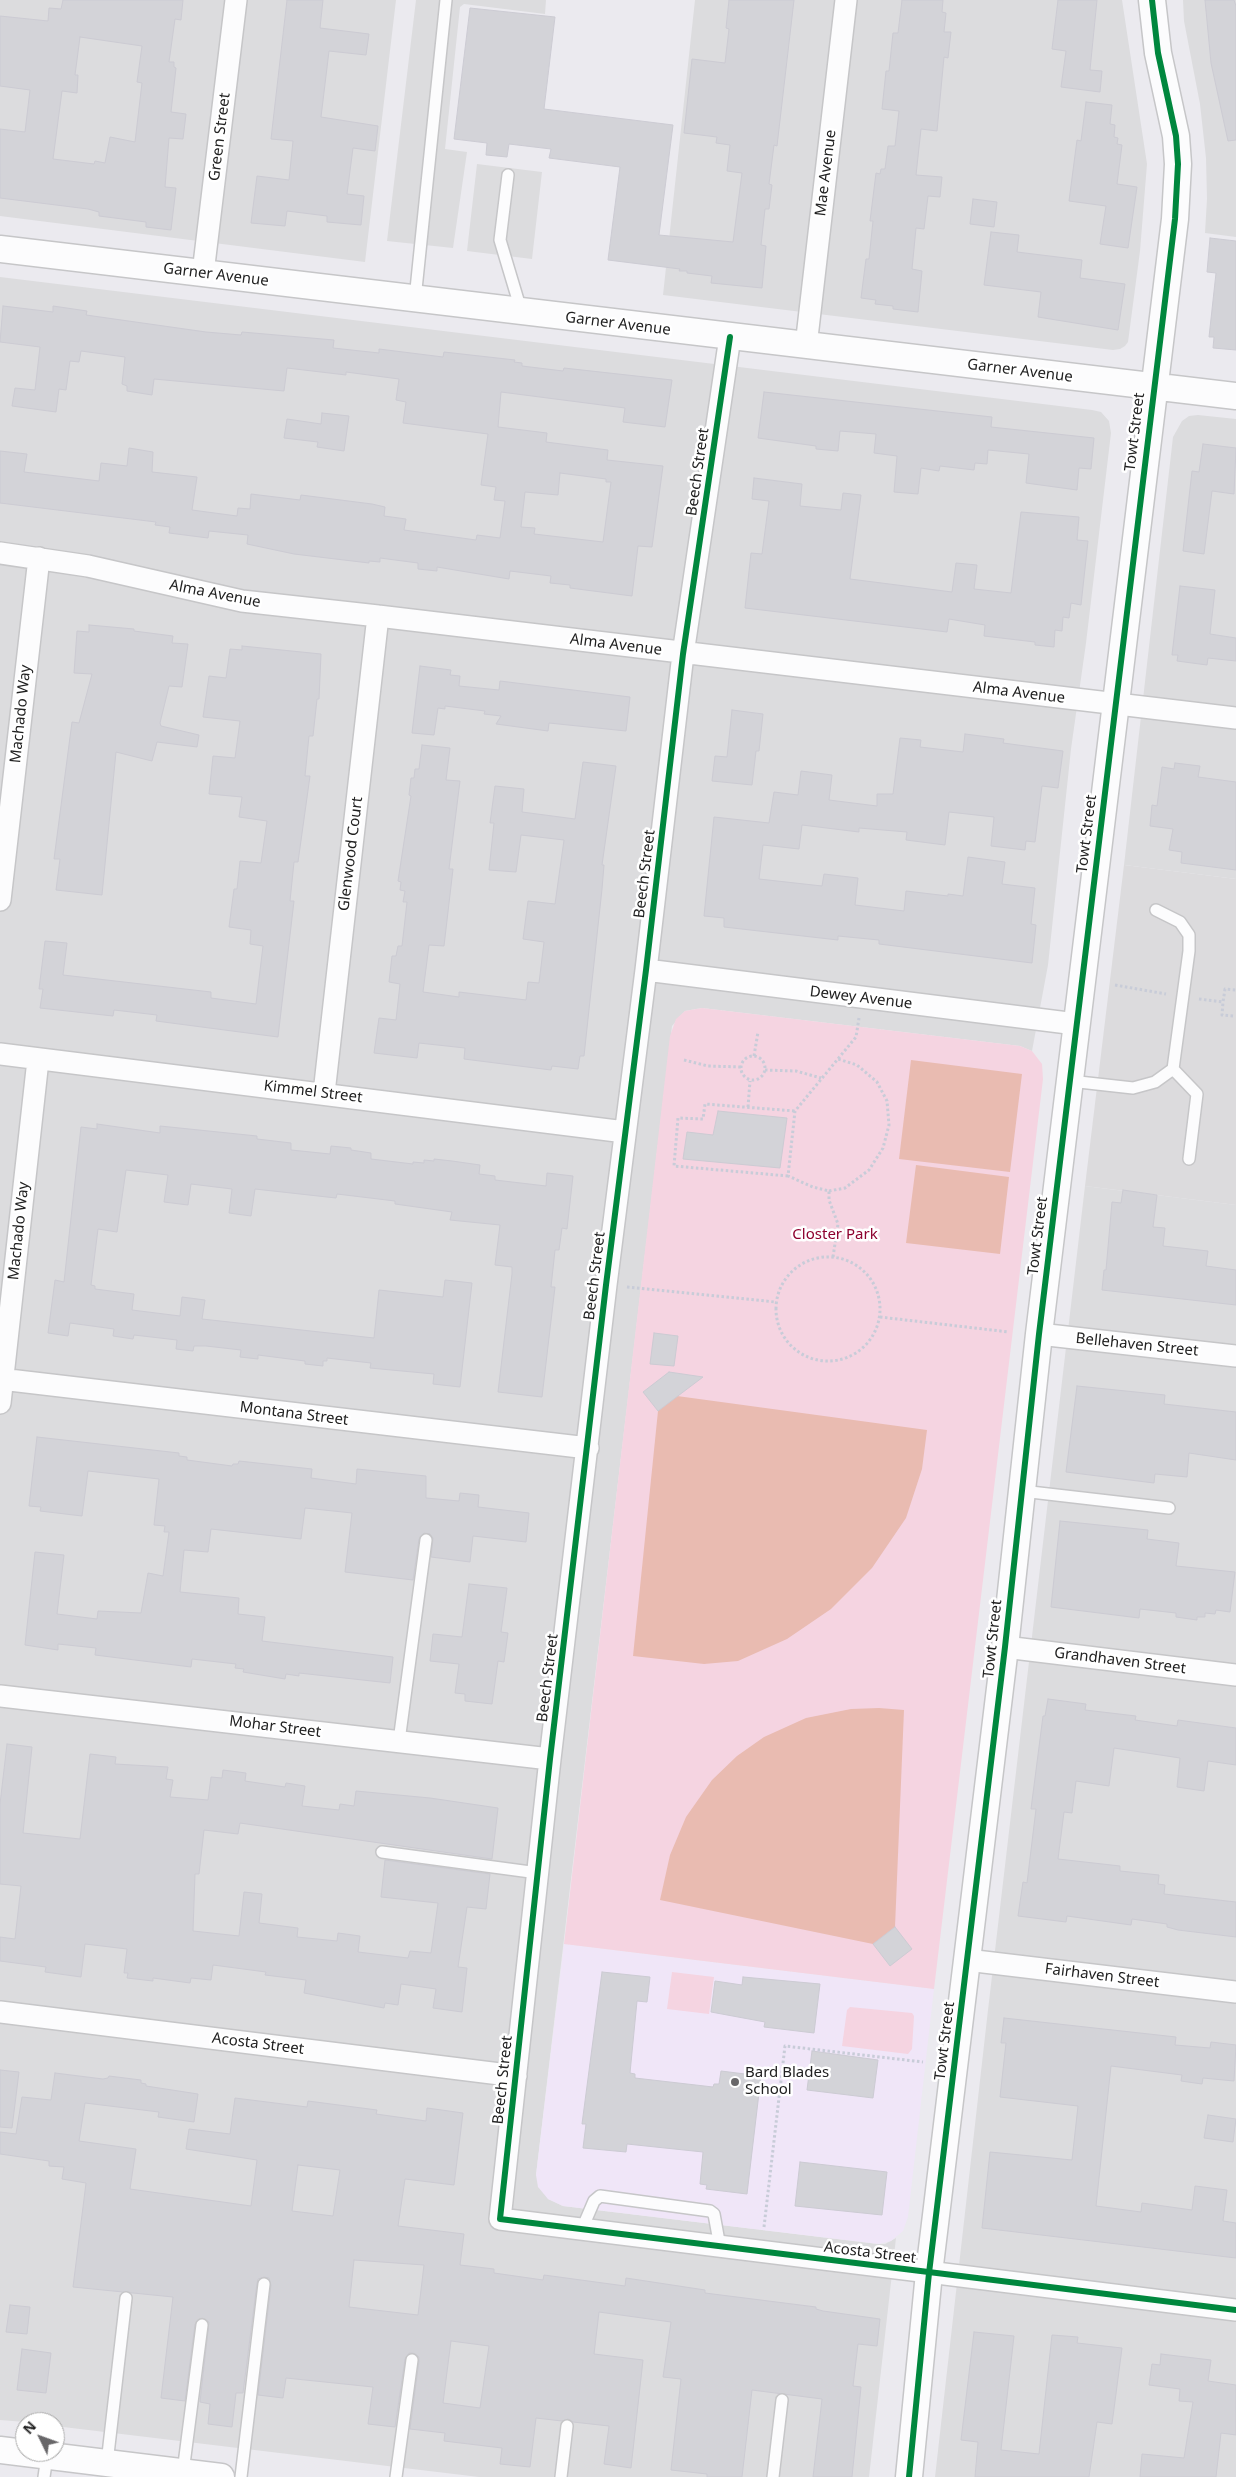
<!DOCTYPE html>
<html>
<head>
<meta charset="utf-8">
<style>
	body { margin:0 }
	#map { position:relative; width:1236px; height:2477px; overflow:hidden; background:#ebeaef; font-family:"Noto Sans",sans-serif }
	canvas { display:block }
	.north { position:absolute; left:15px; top:2412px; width:50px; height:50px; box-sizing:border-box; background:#fff; border:1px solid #a6a6a6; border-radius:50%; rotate:312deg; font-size:14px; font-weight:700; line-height:20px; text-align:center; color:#212121 }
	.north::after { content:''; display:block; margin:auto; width:18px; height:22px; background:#686769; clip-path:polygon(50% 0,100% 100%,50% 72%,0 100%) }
</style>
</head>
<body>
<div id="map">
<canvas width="1236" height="2477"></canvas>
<div class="north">N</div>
</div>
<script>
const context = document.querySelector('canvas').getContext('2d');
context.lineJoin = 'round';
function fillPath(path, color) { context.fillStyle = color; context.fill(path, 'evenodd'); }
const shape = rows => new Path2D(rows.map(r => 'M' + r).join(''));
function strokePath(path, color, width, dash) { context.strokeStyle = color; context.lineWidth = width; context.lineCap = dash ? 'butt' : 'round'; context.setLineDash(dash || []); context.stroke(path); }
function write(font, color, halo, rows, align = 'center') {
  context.font = font + ' "Noto Sans",sans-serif'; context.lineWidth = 5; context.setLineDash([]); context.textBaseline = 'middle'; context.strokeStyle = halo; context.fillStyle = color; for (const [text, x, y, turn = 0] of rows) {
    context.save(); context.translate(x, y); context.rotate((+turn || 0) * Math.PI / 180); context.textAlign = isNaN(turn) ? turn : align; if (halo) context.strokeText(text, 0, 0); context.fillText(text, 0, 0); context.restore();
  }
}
fillPath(shape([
	[0,0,396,0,365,262,0,216],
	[416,0,546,0,545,14,464,4,460,7,445,149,467,152,453,248,387,241],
	[695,0,1122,0,1147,164,1140,251,1128,342,1125,346,1120,349,1113,350,663,295],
	[1183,0,1236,0,1236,237,1205,233,1207,199,1206,158,1200,104,1184,21],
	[477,164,542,172,532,259,467,251],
	[0,277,1092,410,1101,412,1109,421,1111,433,1086,643,1071,749,1048,965,1032,1051,1020,1046,702,1008,685,1011,672,1026,536,2175,548,2199,563,2206,878,2244,885,2244,896,2238,869,2477,479,2477,55,2426,55,2422,25,2422,0,2420],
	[1198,415,1236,419,1236,879,1124,865,1173,437,1182,421,1189,416],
	[1085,1186,1236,1205,1236,2477,935,2477,988,2010]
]), '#dcdcde');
fillPath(shape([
	[564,1944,934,1989,908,2217,903,2231,891,2241,879,2244,563,2206,548,2199,538,2187,536,2175]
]), '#f0e6f8');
fillPath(shape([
	[1124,865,1236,879,1236,1205,1085,1186]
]), '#dcdbdd');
fillPath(shape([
	[702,1008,1020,1046,1032,1051,1042,1064,1043,1079,934,1989,564,1944,670,1036,676,1019,685,1011],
	[672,1972,714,1977,709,2014,667,2009],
	[850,2007,912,2013,914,2016,912,2049,908,2054,842,2046,847,2010]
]), '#f5d4e1');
fillPath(shape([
	[911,1060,1022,1074,1010,1172,899,1159],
	[916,1165,1009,1177,1000,1254,906,1243],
	[677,1396,927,1430,922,1469,906,1518,872,1568,831,1609,787,1639,738,1661,704,1664,633,1656,658,1411],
	[879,1708,904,1710,895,1927,873,1944,660,1900,670,1855,686,1817,712,1780,737,1756,764,1737,806,1718,851,1709]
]), '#e9bbb1');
const building = shape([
	[63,0,183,0,181,20,175,19,169,62,174,62,174,67,176,68,171,112,186,114,183,139,169,138,165,187,176,188,171,230,146,227,146,222,99,216,99,212,88,209,0,198,0,129,25,132,30,90,0,86,0,16,48,21,49,8,61,9,63,0],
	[80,37,142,46,137,82,142,83,135,142,110,137,105,163,95,161,94,164,53,159,62,91,77,93,78,75,75,75,80,37],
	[287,0,323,0,320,28,369,34,366,55,329,51,321,117,378,126,375,151,353,148,347,194,364,196,361,225,327,222,327,216,287,211,285,226,251,223,257,176,289,180,293,141,271,139,287,0],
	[729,0,794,0,777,146,774,145,769,184,772,185,769,209,765,209,761,245,766,246,762,288,711,283,712,276,687,273,687,271,679,271,680,269,608,260,620,167,549,158,551,149,509,144,507,157,486,155,487,143,454,139,470,8,555,17,544,109,673,125,659,235,733,242,742,173,727,171,730,145,716,143,717,137,684,133,692,59,725,63,729,29,726,28,729,0],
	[902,0,943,0,942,12,946,13,944,32,951,32,948,58,944,57,937,131,921,129,916,175,942,177,940,197,928,196,924,229,916,228,912,269,922,271,918,312,893,309,893,306,875,304,876,300,861,298,866,259,869,259,873,221,870,221,876,173,880,174,881,169,885,169,888,146,895,146,899,111,882,109,886,71,889,71,893,33,898,33,902,0],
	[1058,0,1097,0,1090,70,1102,71,1100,92,1061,87,1066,51,1052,49,1058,0],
	[1205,0,1234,0,1236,6,1236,140,1228,141,1211,63,1205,0],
	[1086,102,1112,105,1110,124,1115,125,1114,137,1118,138,1117,144,1122,145,1117,184,1137,187,1128,248,1100,244,1106,206,1069,201,1077,140,1081,141,1086,102],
	[973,199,997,202,994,227,970,224,973,199],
	[991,232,1019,235,1017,252,1082,260,1080,278,1125,284,1118,330,1038,317,1041,292,984,285,991,232],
	[1210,238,1236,241,1236,350,1213,348,1214,337,1209,337,1216,273,1207,272,1210,238],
	[3,306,53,312,53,306,87,311,86,315,206,332,241,335,242,332,334,340,333,348,379,353,379,349,443,357,444,352,515,360,514,362,522,363,522,366,563,371,564,368,672,380,665,427,623,422,625,408,501,392,498,427,547,433,546,442,608,450,607,460,663,466,652,547,638,546,632,596,570,588,570,585,550,583,551,576,510,571,509,579,437,567,437,571,418,569,418,563,380,558,380,562,369,561,369,563,294,554,247,544,248,535,209,531,208,538,169,533,170,527,155,525,156,522,0,503,0,451,27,454,24,472,99,481,101,463,127,466,129,448,153,452,152,472,197,477,192,510,237,516,238,508,250,509,251,494,300,500,301,495,372,504,385,507,384,516,406,519,404,530,476,540,477,535,500,538,505,501,494,500,496,487,481,485,488,434,403,423,406,402,396,400,399,379,346,372,346,375,287,368,284,391,154,379,152,395,127,391,127,386,122,384,125,357,81,351,79,362,70,361,66,390,59,389,56,412,12,406,15,388,35,390,40,347,0,342,3,306],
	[560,473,606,479,606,482,611,482,603,542,534,534,535,528,521,527,525,492,558,495,560,473],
	[764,392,992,417,991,427,1094,438,1091,469,1079,468,1077,490,1026,483,1029,454,988,450,987,464,975,463,974,470,940,466,939,471,921,468,918,494,894,492,897,456,874,453,876,434,840,431,838,451,816,449,816,446,758,438,764,392],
	[322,413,349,416,344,451,317,447,318,442,284,438,287,419,321,424,322,413],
	[1203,444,1236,448,1234,494,1212,491,1204,554,1183,551,1192,471,1199,472,1203,444],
	[754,478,802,484,800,506,841,510,843,493,861,495,850,579,952,592,956,563,977,565,974,589,1011,593,1021,512,1079,517,1077,540,1088,541,1081,605,1071,603,1069,618,1063,617,1062,631,1055,630,1054,647,1035,645,1035,642,984,636,985,625,949,619,947,632,745,608,751,553,762,554,769,501,752,499,754,478],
	[1180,586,1215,590,1210,634,1236,638,1236,661,1208,658,1207,665,1177,661,1178,655,1172,655,1180,586],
	[89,625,134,629,134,631,173,636,172,643,188,644,182,687,169,686,160,723,161,726,199,735,197,747,157,742,152,761,116,752,102,895,56,890,60,859,54,859,72,722,79,723,92,674,74,673,77,631,89,632,89,625],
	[242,646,321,654,319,699,317,699,313,736,309,736,305,776,310,776,298,862,294,862,290,901,294,901,278,1037,156,1021,157,1015,114,1010,113,1016,40,1008,43,989,39,989,45,941,67,943,63,975,211,992,211,998,256,1004,263,946,250,944,251,930,229,927,234,889,237,889,240,861,261,863,267,821,239,817,242,797,209,794,213,756,235,758,240,721,203,717,209,676,226,678,230,649,242,650,242,646],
	[420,666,451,670,450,675,460,676,459,686,499,690,500,681,630,697,626,731,549,723,548,731,496,724,501,716,484,714,485,711,445,706,445,709,438,708,434,735,412,733,420,666],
	[732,710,763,714,759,751,756,751,752,785,712,781,715,756,727,757,732,710],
	[965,734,1004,739,1003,743,1063,751,1058,788,1042,786,1035,842,1026,841,1025,850,991,846,994,817,949,812,945,845,906,840,907,832,859,828,859,832,802,825,799,849,763,845,759,879,822,886,824,874,858,878,855,905,904,911,906,891,948,896,948,894,963,896,968,857,1005,862,1002,884,1035,888,1031,924,1036,925,1032,963,879,944,879,940,838,936,838,940,724,927,724,918,704,916,714,817,769,823,774,792,798,795,801,771,832,775,829,800,877,806,877,794,893,794,900,738,921,740,920,747,963,752,965,734],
	[422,745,450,748,446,780,460,781,449,869,453,869,444,946,429,945,423,992,459,997,459,992,526,1000,528,982,539,983,544,942,523,939,528,901,555,904,564,840,521,835,516,872,489,870,494,823,490,823,495,786,524,789,522,812,575,819,583,762,616,766,602,865,604,865,602,889,584,1056,580,1056,578,1069,552,1066,551,1070,464,1059,465,1048,419,1043,417,1058,374,1053,379,1018,396,1020,400,984,389,982,392,956,396,956,398,946,402,946,407,902,403,902,405,891,400,890,401,882,398,881,411,796,409,795,411,778,414,778,415,769,419,769,422,745],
	[1175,763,1200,766,1198,777,1236,782,1236,870,1181,863,1182,852,1169,850,1173,829,1150,826,1152,805,1157,806,1162,767,1174,769,1175,763],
	[718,1111,787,1118,780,1168,683,1159,687,1132,713,1135,718,1111],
	[97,1124,160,1133,160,1126,257,1136,257,1139,291,1143,291,1150,330,1154,331,1146,351,1148,351,1150,371,1153,371,1159,413,1164,413,1162,424,1163,424,1160,434,1161,434,1159,452,1161,480,1165,479,1174,495,1176,495,1180,546,1186,547,1173,573,1176,567,1229,562,1228,559,1250,555,1250,551,1287,555,1287,542,1397,498,1392,512,1274,512,1267,495,1265,500,1225,450,1220,452,1212,395,1204,395,1201,337,1194,336,1198,255,1189,251,1216,229,1213,232,1189,191,1184,188,1205,164,1202,168,1175,126,1170,117,1232,98,1229,91,1285,95,1286,95,1289,134,1294,132,1310,180,1316,182,1297,205,1300,202,1319,374,1338,379,1290,443,1297,445,1280,472,1283,460,1387,433,1384,434,1374,370,1368,371,1363,327,1358,327,1361,323,1361,323,1366,305,1364,305,1361,258,1355,258,1359,240,1357,241,1350,206,1346,194,1346,193,1351,176,1349,177,1340,134,1335,133,1339,113,1336,114,1329,70,1323,68,1336,48,1333,55,1280,64,1282,81,1127,97,1129,97,1124],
	[1123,1190,1157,1195,1153,1227,1165,1228,1163,1246,1208,1251,1206,1266,1236,1270,1236,1305,1102,1290,1104,1270,1106,1270,1112,1202,1121,1203,1123,1190],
	[654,1333,678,1336,674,1366,650,1364,654,1333],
	[669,1372,703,1377,658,1411,643,1392,669,1372],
	[1077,1386,1165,1395,1164,1404,1236,1412,1236,1460,1189,1453,1187,1477,1155,1474,1154,1483,1066,1472,1077,1386],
	[37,1437,179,1453,179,1456,187,1457,187,1460,232,1466,233,1464,238,1464,239,1461,312,1469,311,1478,356,1484,357,1469,426,1476,426,1498,459,1501,460,1493,479,1495,478,1507,529,1513,526,1542,473,1536,470,1562,431,1557,433,1538,430,1534,424,1533,419,1539,413,1580,345,1572,352,1513,305,1508,301,1539,211,1529,208,1552,184,1550,180,1592,239,1598,238,1614,265,1617,262,1641,393,1657,390,1683,299,1673,299,1676,286,1674,285,1679,243,1672,244,1669,235,1668,236,1664,192,1659,191,1667,95,1655,96,1648,58,1644,58,1650,25,1645,35,1552,64,1555,57,1614,97,1619,98,1611,141,1613,148,1573,163,1576,169,1532,164,1532,165,1526,154,1525,159,1479,88,1471,82,1516,40,1511,41,1507,29,1506,37,1437],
	[1060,1521,1148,1530,1147,1539,1179,1543,1176,1566,1235,1572,1230,1612,1216,1610,1215,1614,1205,1613,1205,1617,1197,1617,1197,1620,1176,1617,1176,1613,1140,1609,1139,1618,1051,1607,1060,1521],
	[469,1584,507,1588,501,1632,508,1633,504,1662,498,1661,492,1704,465,1701,465,1694,455,1693,459,1664,430,1661,433,1634,462,1637,469,1584],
	[1048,1699,1086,1704,1085,1710,1136,1716,1135,1720,1177,1726,1178,1720,1236,1728,1236,1765,1208,1761,1204,1791,1177,1787,1180,1758,1114,1748,1109,1786,1076,1781,1072,1813,1064,1812,1058,1859,1120,1866,1120,1871,1159,1875,1158,1884,1165,1885,1164,1894,1236,1902,1236,1937,1178,1930,1167,1927,1167,1924,1132,1919,1131,1925,1067,1916,1066,1922,1018,1916,1023,1882,1027,1883,1036,1809,1031,1809,1043,1716,1045,1716,1048,1699],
	[7,1744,32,1747,23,1833,80,1839,90,1754,116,1757,115,1764,168,1767,166,1779,173,1780,170,1797,208,1800,211,1777,222,1778,223,1770,246,1773,245,1781,285,1787,286,1783,305,1786,302,1806,339,1810,340,1804,354,1806,356,1791,430,1798,498,1808,492,1859,240,1823,238,1834,204,1830,199,1874,195,1874,193,1931,239,1936,244,1892,262,1894,259,1923,298,1928,297,1937,337,1941,338,1933,360,1936,358,1952,408,1958,410,1951,431,1953,438,1903,381,1897,385,1860,490,1874,486,1909,467,1907,458,1967,467,1968,462,2012,433,2008,436,1989,401,1984,398,2005,385,2003,384,2008,304,1993,306,1980,265,1975,266,1972,213,1965,211,1980,191,1978,190,1983,153,1978,153,1981,127,1978,128,1973,124,1973,127,1949,85,1944,81,1977,45,1972,46,1967,0,1961,0,1937,15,1939,21,1886,0,1884,0,1804,7,1744],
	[895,1927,912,1949,890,1966,873,1944,895,1927],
	[602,1972,650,1977,647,2002,637,2001,630,2073,635,2074,635,2078,713,2087,714,2084,719,2084,721,2071,761,2076,747,2194,706,2189,707,2185,700,2184,703,2152,627,2144,626,2152,583,2148,586,2124,582,2124,602,1972],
	[743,1977,820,1984,814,2033,764,2027,765,2022,711,2012,715,1981,742,1985,743,1977],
	[1004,2018,1176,2037,1175,2045,1210,2048,1211,2042,1236,2045,1234,2081,1203,2078,1202,2084,1181,2081,1182,2075,1111,2066,1096,2206,1141,2212,1142,2203,1192,2210,1195,2186,1227,2190,1223,2221,1236,2223,1236,2258,982,2228,990,2152,1072,2160,1078,2106,1000,2097,1006,2043,1001,2043,1004,2018],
	[812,2051,878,2060,873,2098,807,2090,812,2051],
	[0,2070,19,2072,12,2128,0,2127,0,2070],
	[55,2073,103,2079,108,2078,109,2076,141,2080,141,2083,146,2084,146,2086,198,2094,194,2122,158,2117,159,2112,85,2103,79,2141,136,2149,130,2189,251,2206,257,2160,186,2149,189,2129,230,2134,235,2098,307,2107,308,2101,377,2110,376,2114,426,2121,427,2108,463,2113,454,2185,405,2179,398,2226,464,2234,460,2265,494,2269,494,2273,543,2280,544,2275,625,2286,626,2278,705,2290,705,2293,816,2307,816,2309,823,2311,880,2319,877,2346,858,2344,853,2386,861,2387,852,2477,813,2477,822,2399,752,2390,742,2477,707,2477,707,2474,671,2470,681,2379,663,2377,671,2322,599,2312,594,2354,643,2360,631,2468,604,2464,609,2426,573,2422,568,2419,562,2421,536,2418,530,2467,500,2464,502,2448,444,2441,445,2433,410,2429,419,2361,419,2357,413,2353,409,2353,405,2359,395,2427,368,2424,373,2387,286,2378,283,2398,258,2395,271,2285,269,2278,264,2277,258,2279,257,2283,243,2393,236,2393,232,2427,208,2424,210,2404,200,2402,209,2322,202,2318,195,2324,185,2401,161,2398,173,2297,73,2287,86,2183,62,2179,64,2167,49,2166,49,2161,0,2154,0,2132,16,2134,22,2097,51,2100,55,2073],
	[298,2165,340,2170,333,2216,292,2211,298,2165],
	[354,2260,424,2265,418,2315,349,2307,354,2260],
	[451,2341,489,2346,480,2408,443,2403,451,2341],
	[1208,2115,1236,2119,1233,2142,1204,2138,1208,2115],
	[800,2162,887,2172,882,2215,795,2206,800,2162],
	[10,2305,30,2307,27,2334,6,2332,10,2305],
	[974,2332,1014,2336,1001,2450,1039,2454,1052,2335,1078,2337,1077,2343,1122,2348,1112,2424,1097,2422,1089,2477,975,2477,978,2442,961,2440,974,2332],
	[22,2349,51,2353,46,2393,17,2390,22,2349],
	[1161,2354,1211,2360,1208,2381,1236,2385,1236,2435,1221,2433,1216,2477,1140,2477,1142,2454,1184,2458,1193,2402,1179,2401,1180,2389,1149,2385,1152,2364,1160,2365,1161,2354]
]);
fillPath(building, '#d3d3d8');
strokePath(building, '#cccbd3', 1);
const service = shape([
	[508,175,500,240,521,310],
	[415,299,446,0],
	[1173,1069,1197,1094,1189,1159],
	[1070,1081,1133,1088,1155,1082,1173,1069,1189,951,1189,935,1180,922,1156,910],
	[1022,1491,1169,1508],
	[399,1741,426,1540],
	[382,1852,538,1873],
	[582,2229,594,2201,600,2196,710,2211,714,2214,720,2247],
	[107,2463,126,2298],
	[183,2472,202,2325],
	[44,2477,47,2456],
	[241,2477,264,2284],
	[396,2477,412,2360],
	[561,2477,567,2426],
	[773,2477,782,2400]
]);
const minor = shape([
	[203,273,236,0],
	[730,337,683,654,646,970,606,1285,550,1759,500,2219,1236,2310],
	[806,346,846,0],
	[0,553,88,566,242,601,378,616,1236,718],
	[0,900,39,558],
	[646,970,1076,1024],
	[0,1054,625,1132],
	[324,1093,378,616],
	[1039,1334,1236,1356],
	[0,1379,588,1448],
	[0,1403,38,1060],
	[1005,1647,1236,1675],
	[0,1696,550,1759],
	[967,1960,1236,1992],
	[0,2012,516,2076]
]);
const tertiary = shape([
	[0,249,1236,396],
	[0,2450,221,2477],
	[909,2477,929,2273,1005,1647,1039,1334,1175,219,1178,164,1176,136,1158,53,1152,0]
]);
strokePath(service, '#c6c6c8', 14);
strokePath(minor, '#c6c6c8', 24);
strokePath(tertiary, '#c6c6c8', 29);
strokePath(shape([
	[1115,985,1166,994],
	[1199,999,1223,1002],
	[1233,1016,1222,1015,1223,1002,1225,989,1236,990],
	'741 1068a12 12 0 1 1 24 0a12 12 0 1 1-24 0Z',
	[754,1056,758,1032],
	[684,1060,708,1066,741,1067],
	[765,1070,796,1071,821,1078],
	[748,1107,750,1081],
	[788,1176,674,1166,678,1118,703,1119,705,1104,795,1111],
	[829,1191,845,1188,869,1170,883,1148,889,1125,887,1101,877,1082,857,1065,838,1059],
	'776 1309a52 52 0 1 1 104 0a52 52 0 1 1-104 0Z',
	[833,1257,838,1224,829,1200,829,1191,813,1187,788,1176,795,1111,856,1037,859,1018],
	[627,1287,775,1302],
	[880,1317,1009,1332],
	[764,2227,785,2046,923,2062]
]), '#c8ccd8', 3, [2.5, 2.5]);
strokePath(service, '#fcfcfd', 11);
strokePath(minor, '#fcfcfd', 21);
strokePath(tertiary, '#fcfcfd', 26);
strokePath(shape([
	[730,337,683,654,646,970,606,1285,550,1759,500,2219,1236,2310],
	[909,2477,929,2273,1005,1647,1039,1334,1175,219,1178,164,1176,136,1158,53,1152,0]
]), '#00873e', 6);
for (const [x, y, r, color] of [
	[735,2082,5,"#686769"]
]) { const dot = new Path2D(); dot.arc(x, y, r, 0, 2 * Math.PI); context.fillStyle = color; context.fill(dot); strokePath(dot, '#fff', 2); }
write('15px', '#212121', '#fff', [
	["Green Street",220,137,-83],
	["Mae Avenue",826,173,-83],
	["Garner Avenue",216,275,7],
	["Garner Avenue",618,324,7],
	["Garner Avenue",1020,371,7],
	["Towt Street",1135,432,-83],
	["Beech Street",698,472,-82],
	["Alma Avenue",215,594,11],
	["Alma Avenue",616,645,7],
	["Alma Avenue",1019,693,7],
	["Machado Way",21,714,-84],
	["Towt Street",1087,834,-83],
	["Glenwood Court",351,854,-83],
	["Beech Street",645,874,-83],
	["Dewey Avenue",861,998,7],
	["Kimmel Street",313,1092,7],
	["Machado Way",19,1231,-84],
	["Towt Street",1038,1236,-83],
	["Beech Street",595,1276,-83],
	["Bellehaven Street",1137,1345,6],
	["Montana Street",294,1414,7],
	["Towt Street",993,1639,-84],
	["Grandhaven Street",1120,1661,7],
	["Beech Street",548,1678,-83],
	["Mohar Street",275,1727,7],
	["Fairhaven Street",1102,1976,7],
	["Towt Street",945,2041,-83],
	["Acosta Street",258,2044,7],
	["Beech Street",503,2080,-84],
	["Acosta Street",870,2253,7]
]);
write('15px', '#8d012e', '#fff', [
	["Closter Park",835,1235]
]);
write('15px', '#212121', '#fff', [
	["Bard Blades",745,2073],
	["School",745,2090]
], 'left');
</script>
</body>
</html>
